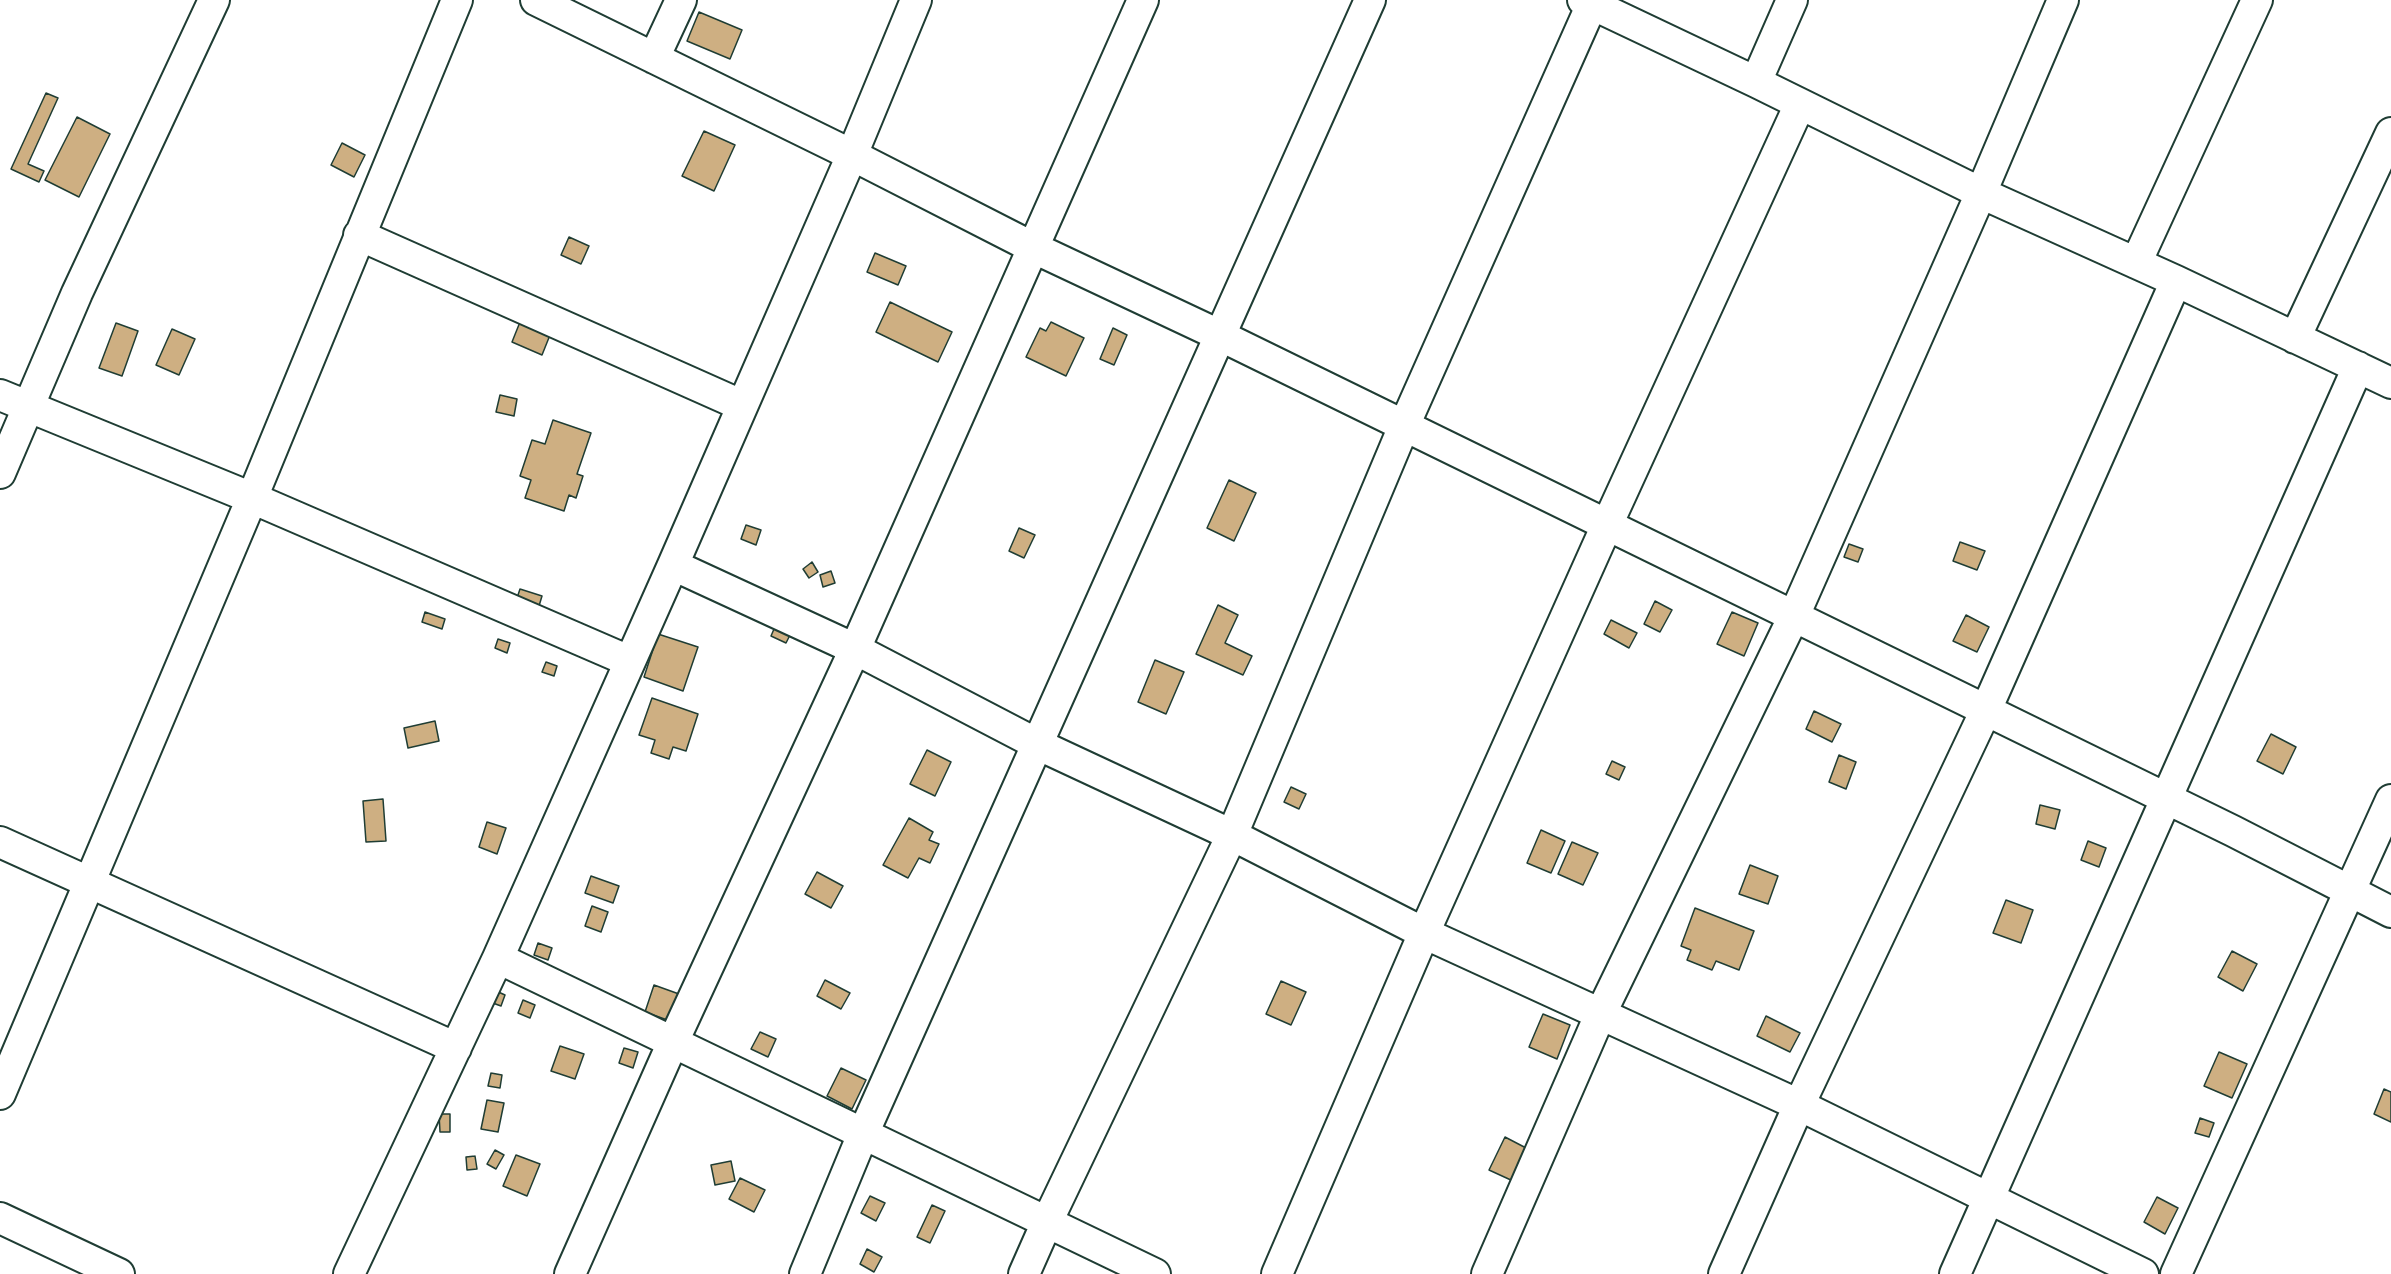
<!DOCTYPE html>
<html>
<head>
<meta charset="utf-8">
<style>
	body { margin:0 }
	canvas { display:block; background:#fff }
</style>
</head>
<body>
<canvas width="2391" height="1274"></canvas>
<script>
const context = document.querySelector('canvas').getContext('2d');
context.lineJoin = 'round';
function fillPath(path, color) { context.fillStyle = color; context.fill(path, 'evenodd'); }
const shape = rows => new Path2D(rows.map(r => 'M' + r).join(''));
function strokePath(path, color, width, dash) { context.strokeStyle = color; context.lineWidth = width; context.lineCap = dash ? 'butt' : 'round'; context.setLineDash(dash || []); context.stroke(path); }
const building = shape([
	[699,12,742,30,730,59,687,41,699,12],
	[46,93,58,98,28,164,44,171,39,182,11,169,46,93],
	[77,117,110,134,79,197,45,180,77,117],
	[704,131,735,145,714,191,682,176,704,131],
	[342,143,365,155,354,177,331,165,342,143],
	[569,237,589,246,581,264,561,255,569,237],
	[875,253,906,266,898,285,867,272,875,253],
	[890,302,952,332,938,362,876,332,890,302],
	[520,322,550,335,542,355,512,342,520,322],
	[1051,322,1084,338,1066,376,1026,357,1040,328,1046,331,1051,322],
	[116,323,138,331,122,376,99,368,116,323],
	[1113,328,1127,335,1114,365,1100,359,1113,328],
	[172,329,195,339,179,375,156,365,172,329],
	[500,395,517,399,514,416,496,412,500,395],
	[553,420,591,433,577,474,583,476,576,498,569,495,564,511,525,498,531,480,520,476,532,440,545,444,553,420],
	[1229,480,1256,493,1234,541,1207,528,1229,480],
	[746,525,761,530,756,545,741,539,746,525],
	[1019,528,1035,535,1024,558,1009,551,1019,528],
	[1960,542,1985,551,1977,570,1953,561,1960,542],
	[1849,544,1863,549,1858,562,1844,557,1849,544],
	[812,562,818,572,809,578,803,569,812,562],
	[831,571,835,583,823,587,820,575,831,571],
	[520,589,542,596,539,606,517,598,520,589],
	[1655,601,1672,610,1660,632,1644,624,1655,601],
	[1218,605,1238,615,1225,643,1252,656,1243,675,1196,654,1218,605],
	[425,612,445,619,442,629,422,622,425,612],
	[1732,612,1758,623,1744,656,1717,644,1732,612],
	[1966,615,1989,627,1977,652,1953,641,1966,615],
	[1611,620,1637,633,1629,648,1604,634,1611,620],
	[777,622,793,629,786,643,771,636,777,622],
	[658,634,698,647,683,691,644,677,658,634],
	[498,639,510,643,507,653,495,648,498,639],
	[1155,660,1184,672,1166,714,1138,702,1155,660],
	[546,662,557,666,554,676,542,672,546,662],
	[652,698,698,714,686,751,673,747,669,759,651,753,655,740,639,735,652,698],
	[1814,711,1841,724,1832,742,1806,729,1814,711],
	[435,721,439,741,408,748,404,728,435,721],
	[2271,734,2296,747,2283,774,2257,761,2271,734],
	[927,750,951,762,935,796,910,784,927,750],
	[1839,755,1856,762,1846,789,1829,782,1839,755],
	[1612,761,1625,767,1619,780,1606,774,1612,761],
	[1291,787,1306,794,1299,809,1284,802,1291,787],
	[383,799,386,841,366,842,363,801,383,799],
	[2040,805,2060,810,2055,829,2036,824,2040,805],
	[909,818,933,832,929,840,939,844,930,863,919,858,908,878,883,865,909,818],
	[487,822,506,828,497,854,479,847,487,822],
	[1541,830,1565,841,1551,873,1527,863,1541,830],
	[2088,841,2106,848,2099,867,2081,860,2088,841],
	[1572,842,1598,853,1583,885,1558,874,1572,842],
	[1750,865,1778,876,1768,904,1739,894,1750,865],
	[817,872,843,886,831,908,805,894,817,872],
	[591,876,619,886,613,903,585,893,591,876],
	[2006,900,2033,910,2021,943,1993,933,2006,900],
	[592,906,608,912,601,932,585,926,592,906],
	[1695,908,1754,931,1739,970,1716,961,1712,970,1687,960,1691,950,1681,946,1695,908],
	[538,943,552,948,548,960,534,955,538,943],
	[2232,951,2257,964,2243,991,2218,977,2232,951],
	[825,980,850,993,841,1009,817,996,825,980],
	[1281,981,1306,992,1291,1025,1266,1014,1281,981],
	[654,985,679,994,670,1021,645,1012,654,985],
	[494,990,505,995,501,1006,490,1002,494,990],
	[523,1000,535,1005,530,1018,518,1013,523,1000],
	[1543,1014,1570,1025,1557,1059,1529,1047,1543,1014],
	[1766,1016,1800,1033,1790,1052,1757,1036,1766,1016],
	[760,1032,776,1039,768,1057,751,1049,760,1032],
	[560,1046,584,1054,575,1079,551,1071,560,1046],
	[624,1048,638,1052,633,1068,619,1063,624,1048],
	[2219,1052,2247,1064,2232,1098,2204,1086,2219,1052],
	[841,1068,866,1080,852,1109,827,1096,841,1068],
	[491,1073,502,1075,500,1088,488,1086,491,1073],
	[2384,1089,2391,1092,2391,1122,2374,1114,2384,1089],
	[487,1100,504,1103,498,1132,481,1129,487,1100],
	[439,1114,450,1114,450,1132,440,1132,439,1114],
	[2200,1118,2214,1123,2209,1137,2195,1133,2200,1118],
	[1505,1137,1528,1149,1513,1181,1489,1170,1505,1137],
	[495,1150,504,1155,496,1169,487,1164,495,1150],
	[516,1155,540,1164,527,1196,503,1186,516,1155],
	[475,1156,477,1169,467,1170,466,1157,475,1156],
	[731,1161,735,1181,715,1185,711,1165,731,1161],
	[740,1178,765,1190,754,1212,729,1199,740,1178],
	[870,1196,885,1203,876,1221,861,1213,870,1196],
	[2157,1197,2178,1208,2165,1234,2144,1222,2157,1197],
	[932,1205,945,1211,930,1243,917,1237,932,1205],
	[867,1249,882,1257,874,1272,860,1264,867,1249]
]);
fillPath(building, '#ceaf82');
strokePath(building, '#1f3d34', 1.5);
const minor = shape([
	[536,0,852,155,1032,247,1219,335,2233,831,2391,912],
	[1583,0,1756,82,1981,193,2176,281,2391,383],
	[654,58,681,0],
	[1756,82,1792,0],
	[359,235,741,405],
	[2136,263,2257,0],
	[2295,338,2391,133],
	[0,395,252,498,629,661],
	[0,473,77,293,214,0],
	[673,565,855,649,1039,745,1232,835,1424,933,1799,1105,2143,1274],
	[0,842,456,1048],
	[498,958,1155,1274],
	[0,1094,252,498,457,0],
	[0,1218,119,1274],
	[349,1274,498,958,673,565,852,155,916,0],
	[570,1274,673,1042,855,649,1143,0],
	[805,1274,863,1134,1370,0],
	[1024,1274,1047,1222,1232,835,1404,426,1592,4],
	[1277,1274,1424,933,1607,525,1800,104],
	[1487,1274,1600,1015,1794,616,1981,193,2063,0],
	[1724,1274,1799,1105,1986,710,2176,281],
	[1955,1274,2358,367],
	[2176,1274,2391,800]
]);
strokePath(minor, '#1f3d34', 34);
strokePath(minor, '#fff', 30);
</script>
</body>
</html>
